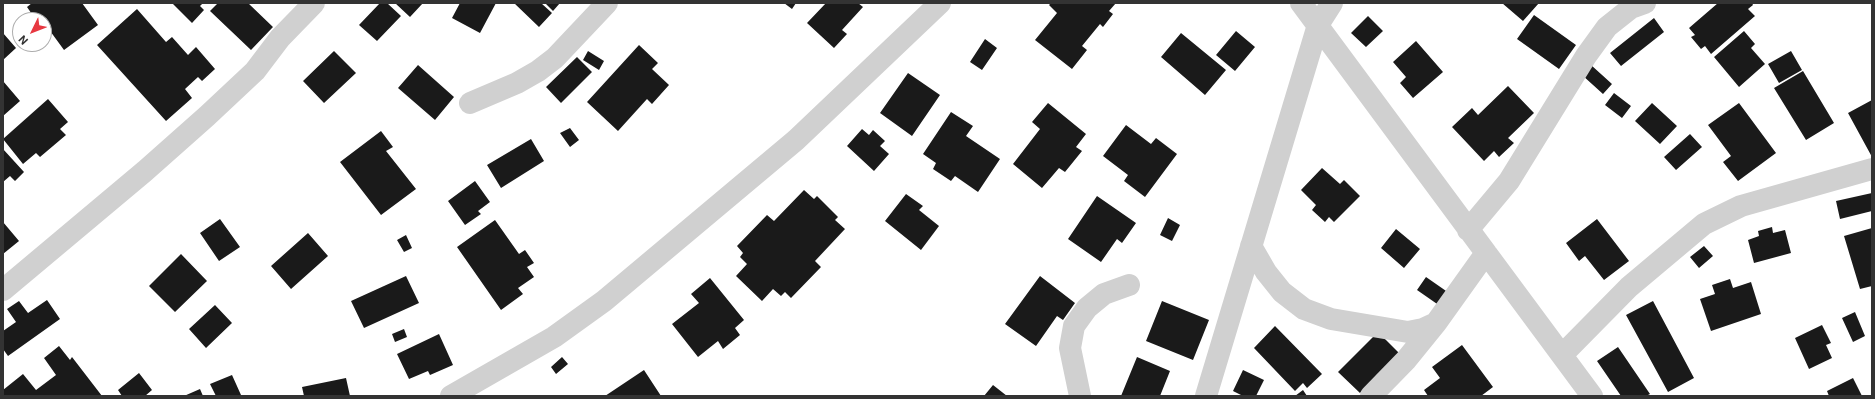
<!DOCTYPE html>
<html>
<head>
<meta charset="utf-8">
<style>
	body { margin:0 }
	#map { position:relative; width:1875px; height:399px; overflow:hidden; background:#fff; font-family:Roboto,sans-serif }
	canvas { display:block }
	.frame { position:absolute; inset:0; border:4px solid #333; pointer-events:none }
	.north { position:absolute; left:12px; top:12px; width:40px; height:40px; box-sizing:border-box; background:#fff; border:1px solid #adadad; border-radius:50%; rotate:227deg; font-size:11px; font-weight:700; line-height:16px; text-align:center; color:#333 }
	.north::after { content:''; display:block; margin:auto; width:14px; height:18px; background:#e73841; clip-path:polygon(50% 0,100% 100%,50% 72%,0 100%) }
</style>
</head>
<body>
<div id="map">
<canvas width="1875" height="399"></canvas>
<div class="frame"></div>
<div class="north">N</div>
</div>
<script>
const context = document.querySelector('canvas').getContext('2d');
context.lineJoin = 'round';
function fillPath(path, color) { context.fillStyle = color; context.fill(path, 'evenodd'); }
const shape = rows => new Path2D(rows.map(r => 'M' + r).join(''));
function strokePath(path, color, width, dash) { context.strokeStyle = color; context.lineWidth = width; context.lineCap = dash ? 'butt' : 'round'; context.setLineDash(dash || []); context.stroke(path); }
fillPath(shape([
	[32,3,82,3,98,25,64,50,45,24,44,25,44,20,36,20,27,7],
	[172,3,203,3,200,6,204,10,192,23],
	[218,3,248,3,273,27,251,50,210,11],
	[380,3,387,3,401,16,377,41,359,25],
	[395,3,423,3,410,17],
	[460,3,496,3,480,33,452,18],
	[514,3,541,3,552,13,539,27],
	[545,3,560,3,553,11],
	[784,3,796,3,792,9],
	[826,3,858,3,863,7,842,30,847,34,834,48,807,23],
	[1051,3,1116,3,1109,11,1113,14,1103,27,1100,24,1082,46,1087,50,1072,69,1035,40,1057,13,1049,5],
	[1502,3,1539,3,1523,21],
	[1718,3,1752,3,1753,5,1748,9,1755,16,1711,54,1705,46,1701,49,1691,37,1695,35,1689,28],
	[137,9,166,42,172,37,188,55,196,47,215,69,202,81,198,77,185,89,192,98,166,121,97,45],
	[1534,15,1576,45,1559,69,1517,39],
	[1368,16,1383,31,1366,47,1351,33],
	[1654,18,1664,32,1621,66,1610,53],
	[1236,31,1255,47,1235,71,1216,55],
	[1744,31,1755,44,1751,48,1765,64,1739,87,1714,57],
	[3,33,16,48,3,60],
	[1181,33,1226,70,1205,95,1161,57],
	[985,39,997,48,982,70,970,62],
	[1416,41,1443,72,1413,98,1400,83,1406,77,1393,62],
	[639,45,658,63,652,69,669,85,652,104,647,99,618,131,587,102],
	[334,51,356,73,324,103,303,81],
	[588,51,604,61,599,70,583,60],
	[1791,51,1802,70,1779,83,1768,64],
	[577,57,592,72,561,103,546,87],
	[418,65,454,97,435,120,398,88],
	[1591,65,1612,84,1603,94,1582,75],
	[1803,71,1834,123,1806,140,1774,88],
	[908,73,940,95,912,136,880,113],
	[3,81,20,101,3,116],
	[1508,86,1534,113,1508,138,1514,143,1499,157,1494,151,1484,161,1452,127,1472,108,1478,115],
	[1614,93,1631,106,1622,118,1605,105],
	[48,99,68,122,60,129,66,135,40,157,36,153,23,164,3,139],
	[1872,100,1872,157,1848,113],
	[1048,103,1086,134,1076,147,1082,151,1065,172,1059,168,1042,188,1013,164,1040,129,1032,122],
	[1652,103,1677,126,1660,144,1635,121],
	[1739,103,1776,153,1738,181,1723,162,1731,156,1708,125],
	[951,112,973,126,966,136,1000,159,978,192,955,176,951,181,933,169,936,163,923,154],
	[1126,125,1151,144,1156,138,1177,154,1145,197,1124,181,1128,175,1103,156],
	[570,128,579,140,570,147,560,133],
	[862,129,869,135,873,130,885,141,880,146,889,154,874,171,847,146],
	[381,131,393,147,386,151,416,189,381,215,340,162],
	[1690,134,1702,147,1676,170,1664,157],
	[531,139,544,161,501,188,487,165],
	[3,149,24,172,15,181,10,176,3,182],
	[1322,168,1340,184,1344,180,1360,196,1334,222,1329,217,1325,222,1312,210,1316,205,1301,190],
	[475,181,490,202,478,211,481,214,465,225,448,201],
	[804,190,814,199,817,196,838,217,835,220,845,229,815,261,821,267,791,298,785,292,781,296,773,289,762,301,736,276,747,264,740,257,743,253,737,246,767,215,774,221],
	[1872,193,1872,211,1840,219,1836,201],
	[906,194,923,206,919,210,939,226,921,250,885,221],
	[1097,196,1136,223,1122,243,1117,239,1101,262,1068,239],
	[1168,218,1180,225,1172,241,1160,235],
	[220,219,240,247,219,261,200,233],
	[1597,219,1629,261,1604,280,1585,256,1579,261,1566,243],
	[495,220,519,254,525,250,534,263,527,267,534,277,518,288,523,294,501,310,457,247],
	[3,222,19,241,3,254],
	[1772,227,1773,233,1785,230,1791,253,1754,263,1748,240,1759,236,1758,231],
	[1872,228,1872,286,1860,289,1844,236],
	[1396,229,1420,249,1404,268,1381,248],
	[308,233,328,256,291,289,271,266],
	[406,235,412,248,404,252,397,240],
	[1704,246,1713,256,1699,268,1690,257],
	[181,254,207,281,175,312,149,286],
	[406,276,419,303,364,328,351,301],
	[1040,276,1075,303,1063,320,1057,316,1036,346,1005,324],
	[1426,277,1449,293,1440,306,1417,290],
	[710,278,744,320,735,328,740,335,723,349,718,341,698,357,672,324,699,303,691,294],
	[1730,279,1733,288,1751,282,1761,314,1711,331,1700,299,1715,294,1712,285],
	[47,300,60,319,8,356,3,349,3,331,16,322,7,309,19,301,28,313],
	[1162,301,1209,320,1193,360,1146,341],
	[1653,301,1694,378,1668,392,1626,315],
	[215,305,232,323,206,348,189,329],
	[1855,312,1865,336,1853,342,1842,318],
	[1822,325,1831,343,1826,345,1832,358,1809,369,1795,338],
	[1275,326,1322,374,1307,388,1303,383,1295,391,1254,348],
	[404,329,407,337,395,342,392,334],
	[1378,332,1399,353,1360,393,1338,372],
	[439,334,453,365,430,375,428,371,409,379,397,354],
	[1462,345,1493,387,1481,396,1428,396,1424,390,1440,378,1432,367],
	[59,346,70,360,72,357,102,396,3,396,3,390,23,374,36,390,56,375,44,358],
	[1618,347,1650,394,1646,396,1621,396,1597,361],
	[562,357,568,364,556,374,551,367],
	[1137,357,1170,371,1160,396,1121,396],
	[644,370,661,396,605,396],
	[1243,370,1264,380,1256,396,1243,396,1233,391],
	[139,373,152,390,145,396,122,396,118,390],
	[232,375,241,395,216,396,210,384],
	[346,378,350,396,304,396,302,387],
	[1853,378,1862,396,1829,396,1827,391],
	[993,385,1007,396,984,396],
	[200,389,203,396,184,396],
	[1303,390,1307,396,1295,396]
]), '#1a1a1a');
strokePath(shape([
	[1301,3,1592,396],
	[470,103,517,83,538,71,555,58,607,3],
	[1468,230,1509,181,1586,56,1607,27,1631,8,1645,3],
	[1251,246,1266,272,1282,292,1304,309,1331,319,1408,332,1423,329,1436,323],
	[3,290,145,171,207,116,255,71,280,38,314,3],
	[1562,355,1629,287,1704,224,1741,206,1872,169],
	[451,396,554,337,604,301,796,140,940,3],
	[1080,396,1070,348,1074,326,1087,308,1104,294,1129,285],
	[1206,396,1318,25,1332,3],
	[1371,396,1406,360,1436,323,1486,253]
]), '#d0d0d0', 22);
</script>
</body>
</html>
